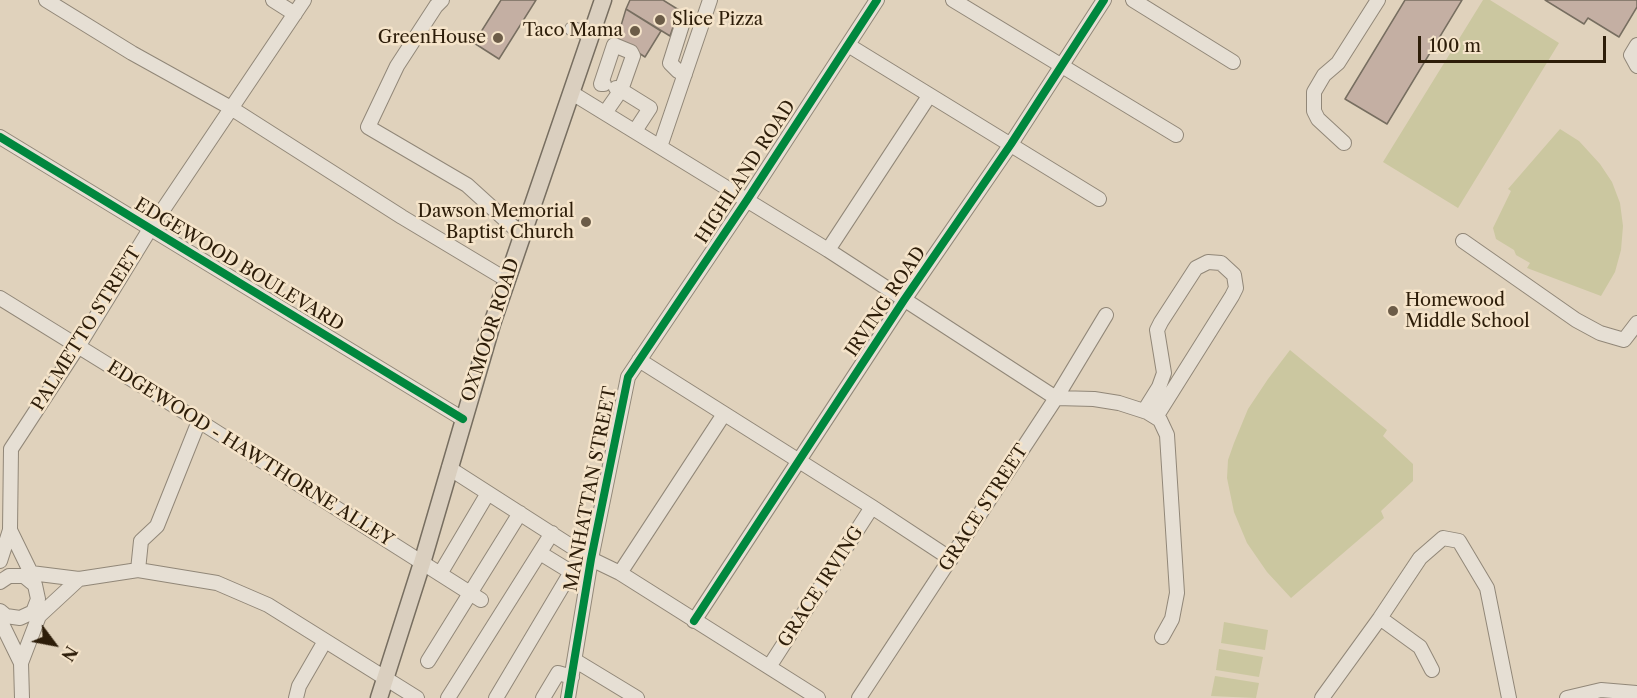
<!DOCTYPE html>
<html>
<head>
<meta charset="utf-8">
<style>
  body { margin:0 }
  #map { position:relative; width:1637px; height:698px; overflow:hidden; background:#e0d2bc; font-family:"Libre Caslon Text",serif }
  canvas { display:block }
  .north { position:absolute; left:24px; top:614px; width:60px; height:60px; -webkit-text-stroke:4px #f5e4ca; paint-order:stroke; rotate:122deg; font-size:16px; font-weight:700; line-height:24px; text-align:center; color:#2d1d09 }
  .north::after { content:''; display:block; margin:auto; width:21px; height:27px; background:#2d1d09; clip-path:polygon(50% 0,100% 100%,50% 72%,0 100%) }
  .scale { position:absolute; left:1418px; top:36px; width:188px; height:27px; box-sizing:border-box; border:3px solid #2d1d09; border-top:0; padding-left:8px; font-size:18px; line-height:21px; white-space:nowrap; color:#2d1d09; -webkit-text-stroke:4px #f5e4ca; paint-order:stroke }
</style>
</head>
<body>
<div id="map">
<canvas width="1637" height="698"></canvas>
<div class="north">N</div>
<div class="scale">100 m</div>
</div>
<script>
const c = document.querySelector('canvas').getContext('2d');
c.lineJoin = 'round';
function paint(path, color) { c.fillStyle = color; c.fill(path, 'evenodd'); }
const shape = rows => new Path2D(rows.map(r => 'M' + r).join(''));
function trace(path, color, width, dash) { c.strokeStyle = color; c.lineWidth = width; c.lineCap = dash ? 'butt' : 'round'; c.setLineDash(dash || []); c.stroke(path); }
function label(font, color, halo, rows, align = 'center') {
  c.font = font + ' "Libre Caslon Text",serif'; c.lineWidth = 5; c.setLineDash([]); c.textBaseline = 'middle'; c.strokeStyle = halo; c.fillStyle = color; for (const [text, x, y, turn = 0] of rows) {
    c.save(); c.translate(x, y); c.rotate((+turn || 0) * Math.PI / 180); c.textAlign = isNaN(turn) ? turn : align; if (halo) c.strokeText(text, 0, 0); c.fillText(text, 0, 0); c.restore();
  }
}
const green = shape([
  [1483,0,1490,0,1559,43,1458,208,1383,162],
  [1560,129,1579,141,1600,164,1612,182,1620,203,1623,226,1621,250,1615,272,1601,296,1527,268,1530,263,1516,255,1514,250,1496,239,1493,228,1511,191,1508,189],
  [1290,350,1387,430,1383,436,1413,464,1413,481,1381,511,1384,518,1291,598,1267,572,1247,543,1234,512,1227,478,1228,460,1234,443,1248,409,1268,379],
  [1224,622,1268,630,1265,650,1221,643],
  [1219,649,1263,657,1259,677,1216,670],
  [1215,676,1259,683,1256,698,1211,696]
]);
const building = shape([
  [501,0,536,0,499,59,474,43,501,0],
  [630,0,663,0,679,10,670,36,626,9,630,0],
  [1405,0,1462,0,1387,124,1345,99,1405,0],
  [1545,0,1637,0,1637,7,1619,37,1588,18,1584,24,1545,0],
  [626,9,661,31,645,57,617,39,626,9]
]);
const minor = shape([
  [46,0,132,53,231,108,402,217,507,280],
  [273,0,295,14],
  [442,0,436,6,397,66,368,127,467,185,522,235],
  [953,0,1176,135],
  [1133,0,1233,62],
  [682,25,670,63,678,71,685,74],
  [572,29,592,34],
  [848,45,1099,199],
  [1637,45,1631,55,1637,66],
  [604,84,601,84,614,45,631,52,633,56,621,90,650,108,635,131],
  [572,93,828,250,1056,398],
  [605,113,621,90,616,88],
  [0,137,463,419],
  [1344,143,1318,119,1314,111,1314,92,1324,75,1338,63,1378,0],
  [660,147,710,0],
  [1463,241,1576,320,1600,333,1624,340,1637,323],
  [828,250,929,96],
  [0,298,199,421,481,600],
  [639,360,872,507,951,559],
  [1056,398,1094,399,1119,403,1147,412,1160,420,1167,435,1177,593,1172,619,1162,637],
  [1144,411,1159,387,1164,373,1157,330,1161,322,1196,268,1208,262,1221,263,1234,275,1236,288,1232,296,1156,417],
  [11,449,79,345,150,229,304,0],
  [449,468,591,559,620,573,818,698],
  [10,530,31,573],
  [0,561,10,530,11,449],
  [138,570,141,541,157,526,199,421],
  [31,573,79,579,138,570,217,583,268,605,417,698],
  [620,573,724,414],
  [440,574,488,493],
  [0,582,9,576,24,576,35,585,38,599,33,612,20,618,6,616,0,611],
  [1380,618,1420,647,1432,670],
  [694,621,904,300,1011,144,1104,0],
  [2,624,21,663],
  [428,661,520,513],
  [576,661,637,698],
  [769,667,872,507],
  [22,698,21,663,39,616,79,579],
  [296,698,299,686,325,641],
  [448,698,552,533],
  [496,698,571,572,540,553],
  [543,698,558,673,572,677],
  [568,698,591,559,628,377,747,200,877,0],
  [859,698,1056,398,1106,315],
  [1322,698,1380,618,1420,558,1443,538,1459,541,1487,588,1509,698],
  [1567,698,1601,690,1637,693]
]);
const major = shape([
  [379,698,422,563,492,324,603,0]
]);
const cycleway = shape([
  [0,137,463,419],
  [694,621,904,300,1011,144,1104,0],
  [568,698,591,559,628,377,747,200,877,0]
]);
const markers = [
  [660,20,6,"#6c5c48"],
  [635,31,6,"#6c5c48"],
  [498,38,6,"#6c5c48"],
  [586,222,6,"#6c5c48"],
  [1393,311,6,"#6c5c48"]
];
const poiNames = [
  ["Slice Pizza",672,20,"left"],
  ["Taco Mama",623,31],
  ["GreenHouse",486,38],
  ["Dawson Memorial",574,212],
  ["Baptist Church",574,233],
  ["Homewood",1405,301,"left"],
  ["Middle School",1405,322,"left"]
];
const streetNames = [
  ["HIGHLAND ROAD",746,172,-57],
  ["EDGEWOOD BOULEVARD",239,265,31],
  ["IRVING ROAD",886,302,-56],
  ["PALMETTO STREET",87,329,-58],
  ["OXMOOR ROAD",491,330,-72],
  ["EDGEWOOD - HAWTHORNE ALLEY",250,454,32],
  ["MANHATTAN STREET",591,489,-79],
  ["GRACE STREET",984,508,-57],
  ["GRACE IRVING",821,587,-57]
];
paint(green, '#cbc7a0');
paint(building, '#c4afa3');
trace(building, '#776e60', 1.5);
trace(minor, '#918778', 16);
trace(major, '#776e60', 19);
trace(minor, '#e6dfd4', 14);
trace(major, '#dacfbf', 16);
trace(cycleway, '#00873e', 8);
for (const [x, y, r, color] of markers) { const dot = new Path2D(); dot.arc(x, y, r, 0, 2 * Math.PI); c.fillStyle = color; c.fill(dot); trace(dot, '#f5e4ca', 2); }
label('18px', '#2d1d09', '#f5e4ca', poiNames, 'right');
label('18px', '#2d1d09', '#f5e4ca', streetNames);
</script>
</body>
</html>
